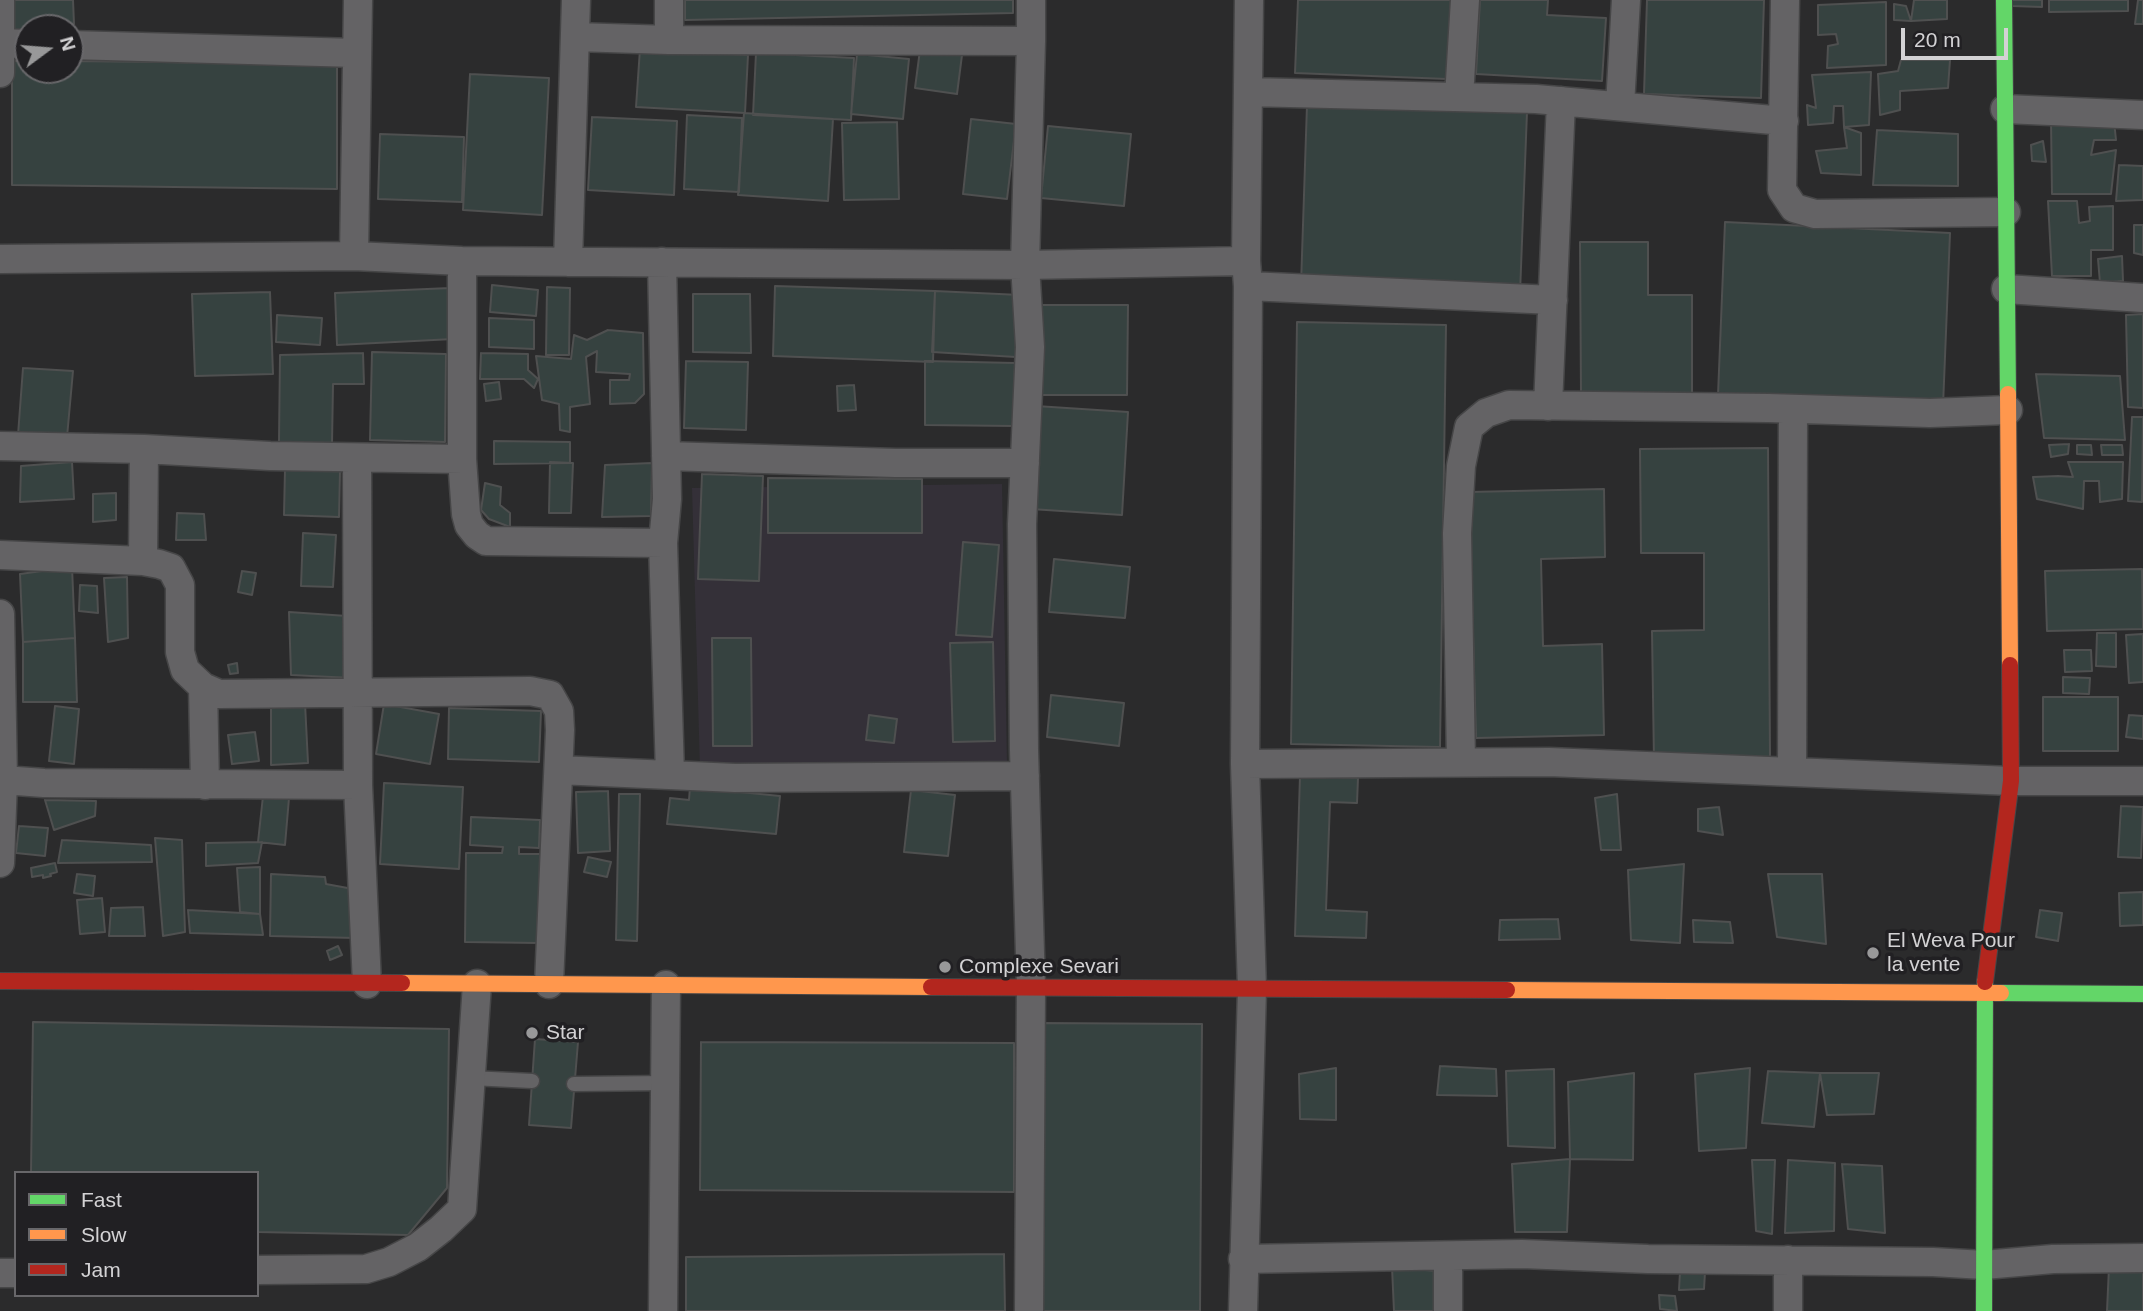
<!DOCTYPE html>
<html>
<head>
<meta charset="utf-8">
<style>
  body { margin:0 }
  #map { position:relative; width:2143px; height:1311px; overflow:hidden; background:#2b2b2c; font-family:Helvetica,sans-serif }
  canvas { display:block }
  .legend { position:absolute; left:14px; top:1171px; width:245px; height:126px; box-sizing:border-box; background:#212023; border:2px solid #68676a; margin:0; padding:9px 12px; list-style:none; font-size:21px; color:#d3d2d4 }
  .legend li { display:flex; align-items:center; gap:14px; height:35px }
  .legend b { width:35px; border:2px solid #68676a }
  .north { position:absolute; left:14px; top:14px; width:70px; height:70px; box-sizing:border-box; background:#212023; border:2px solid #68676a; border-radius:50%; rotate:74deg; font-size:19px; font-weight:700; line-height:28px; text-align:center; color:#d3d2d4 }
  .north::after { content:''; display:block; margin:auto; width:24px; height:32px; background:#989899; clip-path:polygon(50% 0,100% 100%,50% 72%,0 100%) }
  .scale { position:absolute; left:1901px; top:28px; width:107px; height:32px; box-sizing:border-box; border:4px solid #d3d2d4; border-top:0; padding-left:9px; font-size:21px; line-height:24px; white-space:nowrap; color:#d3d2d4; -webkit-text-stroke:5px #212023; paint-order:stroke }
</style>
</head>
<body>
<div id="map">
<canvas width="2143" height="1311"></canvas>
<ul class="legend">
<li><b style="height:9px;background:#63d668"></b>Fast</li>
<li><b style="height:9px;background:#ff974d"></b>Slow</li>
<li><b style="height:9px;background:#b3261e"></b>Jam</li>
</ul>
<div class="north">N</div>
<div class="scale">20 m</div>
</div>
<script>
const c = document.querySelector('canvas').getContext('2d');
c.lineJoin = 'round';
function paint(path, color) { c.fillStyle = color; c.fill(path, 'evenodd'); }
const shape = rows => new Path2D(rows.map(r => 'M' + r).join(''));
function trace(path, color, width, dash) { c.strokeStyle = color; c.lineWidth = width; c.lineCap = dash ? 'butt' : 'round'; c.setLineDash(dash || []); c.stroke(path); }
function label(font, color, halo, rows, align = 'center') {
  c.font = font + ' Helvetica,sans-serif'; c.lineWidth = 7; c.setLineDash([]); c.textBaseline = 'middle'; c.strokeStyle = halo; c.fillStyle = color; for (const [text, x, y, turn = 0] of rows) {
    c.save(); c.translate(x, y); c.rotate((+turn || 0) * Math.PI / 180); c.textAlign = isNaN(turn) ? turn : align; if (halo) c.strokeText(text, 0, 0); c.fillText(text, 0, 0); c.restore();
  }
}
const built = shape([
  [1002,484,1007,765,700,770,692,488]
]);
const building = shape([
  [13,0,73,0,74,24,28,28,28,30,11,32,13,0],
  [685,0,1013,0,1013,13,685,20,685,0],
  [1298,0,1451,0,1447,79,1295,73,1298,0],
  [1480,0,1548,0,1547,15,1606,18,1602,81,1476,74,1480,0],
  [1647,0,1764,0,1761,98,1644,94,1647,0],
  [1914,0,1947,0,1947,19,1911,21,1914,0],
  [2012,0,2042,0,2042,7,2012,6,2012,0],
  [2049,0,2128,0,2128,11,2049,12,2049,0],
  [2138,0,2143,0,2143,24,2135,24,2138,0],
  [1886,2,1886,65,1827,68,1828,46,1838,44,1836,34,1818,35,1818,5,1886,2],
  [1894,4,1906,6,1911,21,1894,20,1894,4],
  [640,49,748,55,745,113,636,107,640,49],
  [920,50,962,55,957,94,915,88,920,50],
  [756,53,854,58,851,120,753,115,756,53],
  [857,54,909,59,903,119,851,114,857,54],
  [1901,60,1950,60,1948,88,1900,91,1900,110,1880,115,1878,74,1898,71,1901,60],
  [12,61,28,61,28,70,70,70,70,61,337,64,337,189,12,185,12,61],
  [1871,72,1869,125,1844,127,1843,106,1834,106,1833,123,1808,125,1807,105,1816,108,1812,75,1871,72],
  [470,74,549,78,542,215,463,210,470,74],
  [1307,105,1527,112,1520,293,1301,285,1307,105],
  [744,113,833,119,828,201,738,195,744,113],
  [687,115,742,118,739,192,684,189,687,115],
  [592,117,677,121,674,195,588,190,592,117],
  [971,119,1016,124,1007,199,963,194,971,119],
  [2051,120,2114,121,2116,140,2094,140,2091,155,2116,150,2111,194,2052,194,2051,120],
  [897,122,899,199,844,200,842,123,897,122],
  [1048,126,1131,134,1124,206,1041,198,1048,126],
  [1844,127,1861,133,1861,175,1821,173,1816,151,1847,148,1844,127],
  [1877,130,1958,134,1958,186,1873,185,1877,130],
  [380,134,464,137,462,202,378,199,380,134],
  [2043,141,2046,162,2032,161,2031,145,2043,141],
  [2119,165,2143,166,2143,200,2116,201,2119,165],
  [2048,201,2077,201,2079,223,2090,221,2089,207,2113,206,2113,250,2091,250,2091,276,2052,276,2048,201],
  [1725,222,1950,233,1943,406,1718,395,1725,222],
  [2134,225,2143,225,2143,255,2134,253,2134,225],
  [1580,242,1648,242,1648,295,1692,295,1692,395,1581,395,1580,242],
  [2122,256,2123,281,2100,283,2098,259,2122,256],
  [492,285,538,290,536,316,490,312,492,285],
  [775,286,935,291,933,362,773,356,775,286],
  [547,287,570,288,569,355,546,355,547,287],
  [450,288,453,339,337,345,335,293,450,288],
  [935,291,1020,295,1016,357,932,352,935,291],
  [270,292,273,374,195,376,192,294,270,292],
  [693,294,750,294,751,353,693,352,693,294],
  [1035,305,1128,305,1127,395,1035,395,1035,305],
  [2143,314,2143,408,2128,407,2126,315,2143,314],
  [277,315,322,318,320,345,276,342,277,315],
  [489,318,534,320,534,349,489,347,489,318],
  [1297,322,1446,325,1440,747,1291,744,1297,322],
  [608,330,643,333,644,394,635,403,610,404,610,380,629,380,630,374,596,372,597,351,586,357,590,404,570,407,570,432,560,430,559,404,542,400,536,356,571,359,574,335,587,340,608,330],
  [372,352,446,354,445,442,370,440,372,352],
  [363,353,364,384,333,384,332,444,279,442,280,355,363,353],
  [481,353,528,354,528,370,538,379,534,388,524,379,480,379,481,353],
  [686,361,748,362,746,430,684,428,686,361],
  [925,361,1015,363,1014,426,925,425,925,361],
  [23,368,73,371,67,437,18,435,23,368],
  [2036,374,2120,376,2125,440,2044,438,2036,374],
  [499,382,501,399,486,401,484,384,499,382],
  [854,385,856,410,838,411,837,386,854,385],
  [1036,406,1128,412,1122,515,1031,509,1036,406],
  [2132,417,2143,417,2142,502,2128,501,2132,417],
  [494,441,570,442,570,463,494,464,494,441],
  [2069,444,2068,454,2051,457,2049,445,2069,444],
  [2077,445,2091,445,2092,455,2077,454,2077,445],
  [2101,445,2122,445,2123,455,2102,455,2101,445],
  [1768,448,1770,760,1654,761,1652,631,1704,630,1704,553,1641,553,1640,449,1768,448],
  [72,462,74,499,20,502,21,466,72,462],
  [550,462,573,463,571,513,549,513,550,462],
  [2068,462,2123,462,2122,499,2100,502,2099,481,2084,481,2083,509,2037,499,2033,477,2058,476,2073,477,2068,462],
  [652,463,651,516,602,517,605,465,652,463],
  [285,469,340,471,339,517,284,515,285,469],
  [702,474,763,476,759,581,698,579,702,474],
  [768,478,922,479,922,533,768,533,768,478],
  [485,483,501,487,500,505,510,513,510,527,489,519,481,510,485,483],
  [1604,489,1605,557,1541,559,1543,646,1602,644,1604,735,1476,738,1469,492,1604,489],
  [116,493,116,520,93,522,93,494,116,493],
  [177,513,204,514,206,540,176,540,177,513],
  [303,533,336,535,333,587,301,586,303,533],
  [963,542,999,545,992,637,956,635,963,542],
  [1054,559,1130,567,1125,618,1049,612,1054,559],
  [72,567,75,638,23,642,20,574,72,567],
  [2142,569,2143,629,2047,631,2045,571,2142,569],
  [242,571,256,573,252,595,238,592,242,571],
  [127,577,128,638,108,642,104,578,127,577],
  [80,585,97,586,98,613,79,611,80,585],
  [289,612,347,616,352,678,291,675,289,612],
  [2097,633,2116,633,2116,667,2096,666,2097,633],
  [2143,634,2143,682,2129,683,2126,635,2143,634],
  [75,638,77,702,23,702,23,642,75,638],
  [712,638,751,638,752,746,713,746,712,638],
  [993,642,995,741,953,742,950,643,993,642],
  [2064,650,2091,650,2092,671,2065,672,2064,650],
  [237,663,238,673,230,674,228,665,237,663],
  [2063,677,2090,678,2089,694,2063,693,2063,677],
  [1051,695,1124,703,1119,746,1047,737,1051,695],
  [2043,697,2118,697,2118,751,2043,751,2043,697],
  [305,703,308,763,271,765,271,705,305,703],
  [384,704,439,714,430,764,376,754,384,704],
  [55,706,79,709,74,764,49,761,55,706],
  [449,708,541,711,539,762,448,759,449,708],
  [869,715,897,719,894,743,866,740,869,715],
  [2129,715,2143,716,2143,739,2126,737,2129,715],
  [255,732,259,761,232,764,228,735,255,732],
  [1300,776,1358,778,1357,803,1330,802,1326,910,1367,912,1366,938,1295,936,1300,776],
  [384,783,463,787,459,869,380,864,384,783],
  [690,787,780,796,776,834,667,824,670,798,689,800,690,787],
  [911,790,955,795,948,856,904,852,911,790],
  [608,791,610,851,578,853,576,792,608,791],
  [619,794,640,794,637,941,616,940,619,794],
  [1617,794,1621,850,1601,850,1595,798,1617,794],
  [263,796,289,798,285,845,258,842,263,796],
  [45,800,96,801,95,816,54,830,45,800],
  [2121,806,2143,807,2141,858,2118,857,2121,806],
  [1719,807,1723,835,1698,831,1698,809,1719,807],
  [471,817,540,820,539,848,519,847,519,854,540,854,539,943,465,942,466,853,502,853,503,847,470,845,471,817],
  [19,826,48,828,45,856,16,853,19,826],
  [155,838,182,840,185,932,163,936,155,838],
  [62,840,151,845,152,862,58,863,62,840],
  [262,842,258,863,206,866,206,843,262,842],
  [588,857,611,862,607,877,584,872,588,857],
  [55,863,57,872,50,874,51,876,43,878,43,875,32,877,31,868,55,863],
  [1684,864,1680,943,1631,940,1628,870,1684,864],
  [260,867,260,914,240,912,237,868,260,867],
  [77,874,95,876,93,896,74,893,77,874],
  [271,874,325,877,326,884,353,889,356,938,270,936,271,874],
  [1768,874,1822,874,1826,944,1777,937,1768,874],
  [2143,892,2143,925,2120,926,2119,893,2143,892],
  [102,898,105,932,80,934,77,900,102,898],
  [143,907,145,936,109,936,111,908,143,907],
  [188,910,260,914,263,935,190,933,188,910],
  [2040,910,2062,913,2058,941,2036,937,2040,910],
  [1558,919,1560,939,1499,940,1500,920,1558,919],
  [1693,920,1730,922,1733,943,1694,942,1693,920],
  [338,946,342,955,330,960,327,951,338,946],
  [33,1022,449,1029,447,1188,408,1235,257,1232,257,1173,31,1173,33,1022],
  [1039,1023,1202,1024,1200,1311,1038,1311,1039,1023],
  [535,1039,578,1042,571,1128,529,1125,535,1039],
  [701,1042,1014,1043,1014,1192,700,1190,701,1042],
  [1440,1066,1496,1069,1497,1096,1437,1095,1440,1066],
  [1336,1068,1336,1120,1300,1119,1299,1074,1336,1068],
  [1750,1068,1746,1148,1699,1151,1695,1074,1750,1068],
  [1554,1069,1555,1148,1508,1146,1506,1071,1554,1069],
  [1768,1071,1820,1073,1814,1127,1762,1123,1768,1071],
  [1634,1073,1633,1160,1570,1159,1568,1082,1634,1073],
  [1820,1073,1879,1073,1874,1114,1827,1115,1820,1073],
  [1570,1159,1567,1232,1515,1232,1512,1164,1570,1159],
  [1752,1160,1775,1160,1772,1234,1756,1231,1752,1160],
  [1788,1160,1835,1163,1834,1231,1785,1233,1788,1160],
  [1842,1164,1882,1166,1885,1233,1848,1229,1842,1164],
  [1004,1254,1005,1311,686,1311,686,1257,1004,1254],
  [1392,1267,1436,1271,1436,1311,1394,1311,1392,1267],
  [2109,1267,2143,1268,2143,1311,2107,1311,2109,1267],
  [1680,1272,1705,1272,1704,1289,1679,1290,1680,1272],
  [1659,1295,1675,1296,1677,1311,1660,1309,1659,1295]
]);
const lane = shape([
  [471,1078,532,1081],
  [574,1084,665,1083]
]);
const street = shape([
  [1785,0,1782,190,1794,208,1815,214,2006,212],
  [576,37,669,40,1031,41],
  [669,40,669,0],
  [0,43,28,44],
  [70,45,356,53],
  [0,73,0,0],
  [1249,92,1536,99,1784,121],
  [1459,97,1465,0],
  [1620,106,1626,0],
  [2005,109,2143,115],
  [354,256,358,0],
  [0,259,354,256,462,261,1025,265,1246,261],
  [462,261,462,459,466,514,469,525,477,535,486,541,663,543,667,499,662,262],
  [568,262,576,0],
  [1248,286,1553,300],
  [2006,289,2143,298],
  [1548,406,1561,101],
  [0,446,144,449,270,456,462,459],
  [666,456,896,463,1025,463],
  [357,458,358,785,367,984],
  [663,543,670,774],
  [0,555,143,561,159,564,171,568,180,585,180,652,185,670,203,687,219,694,530,691,550,695,559,711,560,730,549,984],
  [143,561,144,449],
  [0,614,3,780,0,863],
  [203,687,205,785],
  [1461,762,1457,533,1461,466,1469,427,1486,413,1509,405,1768,408,1930,413,2008,410],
  [1245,764,1549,762,2011,781,2143,781],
  [559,770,735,778,1025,776],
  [1792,772,1793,409],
  [3,780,44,783,358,785],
  [1448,1256,1448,1311],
  [1243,1259,1522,1254,1648,1259,1933,1262,1984,1265,2053,1259,2143,1258],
  [1788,1260,1788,1311],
  [257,1270,366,1269,389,1262,418,1247,441,1229,462,1209,477,984],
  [0,1273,16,1273],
  [663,1311,666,985],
  [1029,1311,1031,987,1024,750,1022,524,1030,347,1025,265,1031,41,1031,0],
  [1243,1311,1252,989,1245,764,1248,286,1246,261,1249,0]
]);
const fast = shape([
  [2004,0,2008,394],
  [2001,993,2143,994],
  [1984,1311,1985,982]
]);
const slow = shape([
  [2008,394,2010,665],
  [402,983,931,987],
  [1507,990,2001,993]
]);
const jam = shape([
  [0,981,402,983],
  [1985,982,2011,781,2010,665],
  [931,987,1507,990]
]);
const markers = [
  [1873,953,7,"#989899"],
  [945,967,7,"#989899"],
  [532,1033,7,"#989899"]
];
const poiNames = [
  ["El Weva Pour",1887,941],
  ["la vente",1887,965],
  ["Complexe Sevari",959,967],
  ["Star",546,1033]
];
paint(built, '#343038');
paint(building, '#364240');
trace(building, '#4f5050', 2);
trace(lane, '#464647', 17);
trace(street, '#464647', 31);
trace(fast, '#464647', 18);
trace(slow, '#464647', 18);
trace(jam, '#464647', 18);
trace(lane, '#646365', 14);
trace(street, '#646365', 28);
trace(fast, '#63d668', 16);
trace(slow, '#ff974d', 16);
trace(jam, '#b3261e', 16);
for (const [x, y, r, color] of markers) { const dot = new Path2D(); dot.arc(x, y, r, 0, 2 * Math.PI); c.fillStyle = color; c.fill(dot); trace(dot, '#212023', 2.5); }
label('21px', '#d3d2d4', '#212023', poiNames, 'left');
</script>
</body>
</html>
